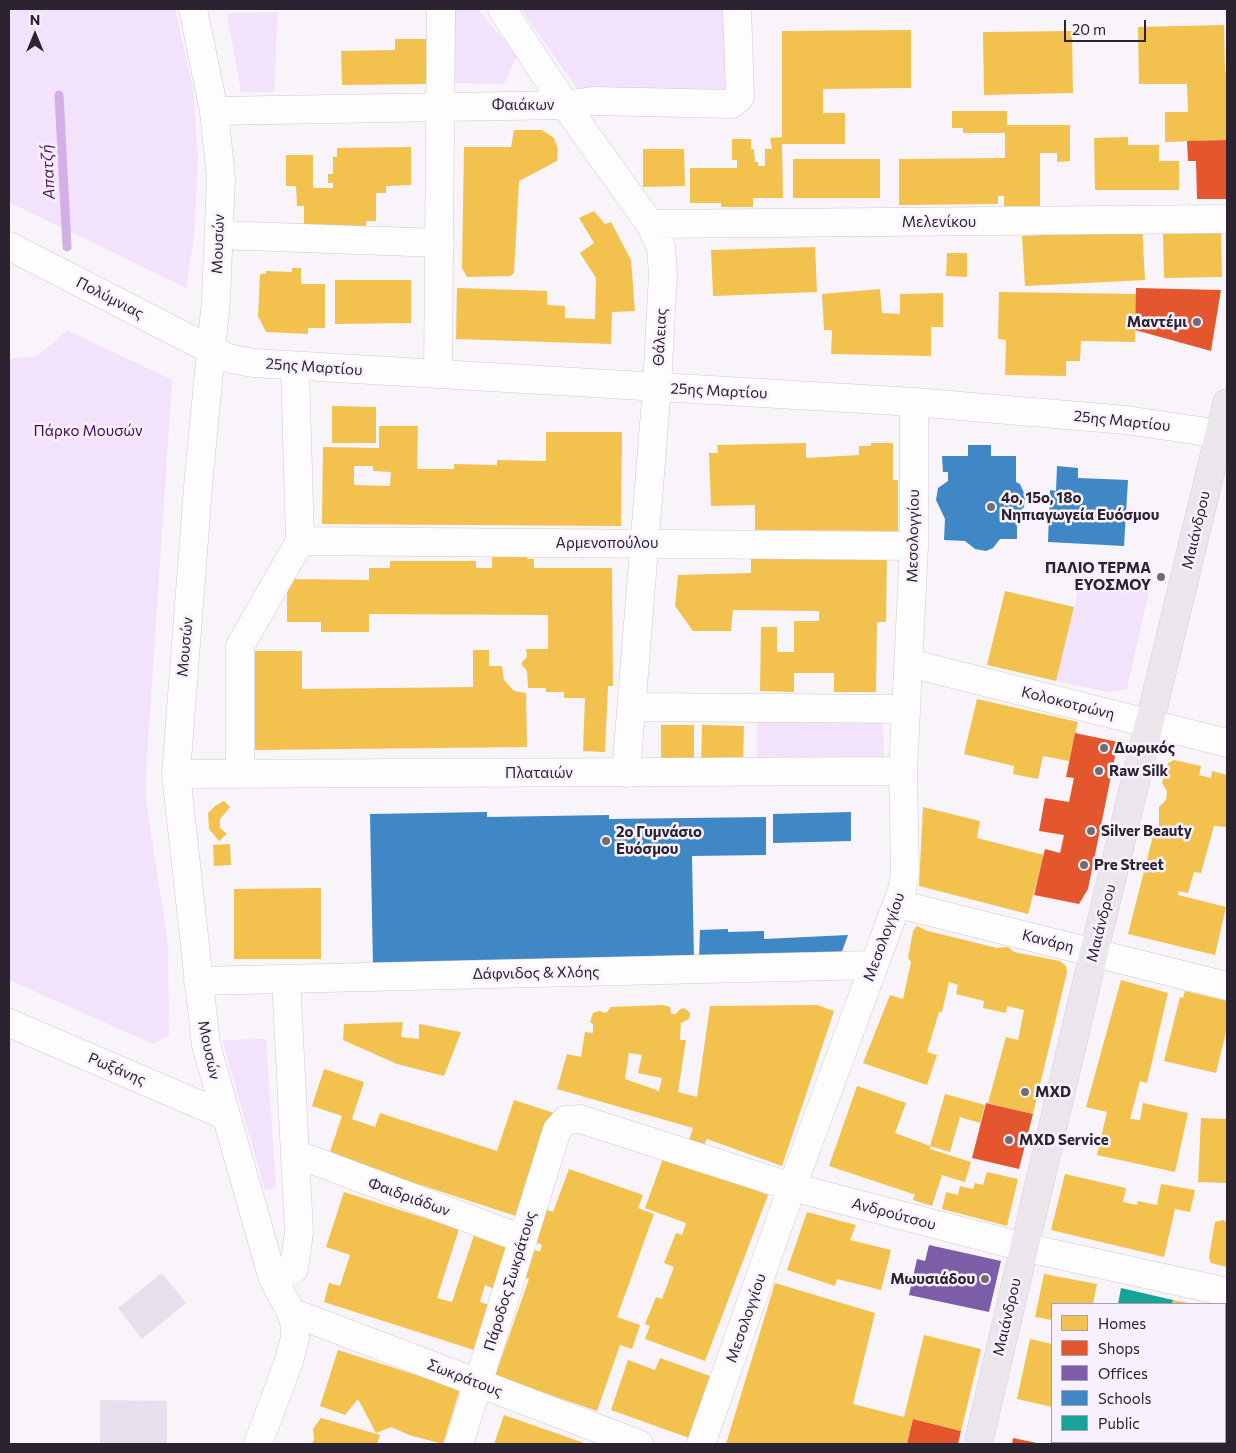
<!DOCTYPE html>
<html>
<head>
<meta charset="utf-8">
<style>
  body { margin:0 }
  #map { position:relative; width:1236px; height:1453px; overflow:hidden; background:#f8f4fa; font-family:Commissioner,sans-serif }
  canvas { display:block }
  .frame { position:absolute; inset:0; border:10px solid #2b232f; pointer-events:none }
  .legend { position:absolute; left:1051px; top:1303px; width:175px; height:140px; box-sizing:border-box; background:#f9f1fd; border:1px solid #a79fab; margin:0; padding:6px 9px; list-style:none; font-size:15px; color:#2b232f }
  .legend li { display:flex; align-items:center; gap:10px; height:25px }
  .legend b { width:25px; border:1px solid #a79fab }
  .north { position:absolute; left:10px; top:10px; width:50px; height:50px; -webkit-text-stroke:4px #f9f1fd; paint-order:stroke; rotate:0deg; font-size:14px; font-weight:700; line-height:20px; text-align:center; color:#2b232f }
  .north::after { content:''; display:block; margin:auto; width:18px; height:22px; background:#2b232f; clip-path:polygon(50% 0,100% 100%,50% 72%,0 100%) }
  .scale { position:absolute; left:1064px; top:20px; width:82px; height:22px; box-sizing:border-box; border:2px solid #2b232f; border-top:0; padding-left:6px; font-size:15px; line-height:18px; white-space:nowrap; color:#2b232f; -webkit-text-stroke:4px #f9f1fd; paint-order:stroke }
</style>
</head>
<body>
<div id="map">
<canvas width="1236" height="1453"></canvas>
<div class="frame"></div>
<ul class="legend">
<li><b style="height:14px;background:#f2c14e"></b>Homes</li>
<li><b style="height:14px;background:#e4572e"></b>Shops</li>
<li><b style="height:14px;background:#7b5ea7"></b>Offices</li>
<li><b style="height:14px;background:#3f88c5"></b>Schools</li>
<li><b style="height:14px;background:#17a398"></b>Public</li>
</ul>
<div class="north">N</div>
<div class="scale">20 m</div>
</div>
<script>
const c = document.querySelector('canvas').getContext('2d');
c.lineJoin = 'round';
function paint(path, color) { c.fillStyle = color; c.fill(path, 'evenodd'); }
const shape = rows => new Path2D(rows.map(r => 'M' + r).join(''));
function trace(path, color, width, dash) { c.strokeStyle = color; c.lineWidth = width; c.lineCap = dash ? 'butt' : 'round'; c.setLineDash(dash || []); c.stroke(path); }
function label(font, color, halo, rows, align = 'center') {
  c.font = font + ' Commissioner,sans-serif'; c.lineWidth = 5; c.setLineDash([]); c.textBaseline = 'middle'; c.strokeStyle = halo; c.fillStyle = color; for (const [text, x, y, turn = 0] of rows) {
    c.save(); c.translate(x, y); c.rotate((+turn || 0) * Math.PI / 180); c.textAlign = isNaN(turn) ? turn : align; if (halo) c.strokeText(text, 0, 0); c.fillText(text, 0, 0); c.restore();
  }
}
const green = shape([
  [9,9,175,9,193,88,198,159,194,236,186,288,9,202],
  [453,9,478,9,517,56,504,84,453,83],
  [521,9,727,9,727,92,578,90],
  [278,12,274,92,241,92,227,13],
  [67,330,172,380,146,773,146,801,168,944,169,1035,153,1044,9,980,9,359,36,356,53,344],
  [1081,578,1149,591,1127,689,1109,692,1056,681],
  [757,720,883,720,884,763,757,764],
  [266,1039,276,1188,265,1190,222,1040]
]);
const homes = shape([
  [1224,25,1225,72,1227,72,1227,140,1165,142,1165,112,1188,112,1187,84,1139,84,1138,27],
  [911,30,911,88,823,89,823,113,845,113,845,144,782,144,783,198,753,198,753,207,721,207,721,203,690,203,690,168,737,168,737,160,732,160,732,139,751,139,751,149,754,149,755,162,758,162,758,166,765,166,765,149,772,149,770,138,782,137,782,31],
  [1072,31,1073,93,984,95,983,32],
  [395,39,426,39,427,84,342,85,341,51,395,50],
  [952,111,1007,111,1007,125,1070,125,1070,161,1057,162,1057,153,1040,153,1040,206,1004,206,1004,196,998,196,998,204,899,205,899,159,1005,158,1005,133,963,133,963,128,952,128],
  [514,130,542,130,554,138,558,149,557,161,519,181,514,273,510,276,467,277,462,268,464,147,511,147],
  [1128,137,1128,145,1159,145,1159,161,1179,161,1179,190,1095,190,1094,138],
  [411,147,411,185,386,186,386,193,376,193,376,221,366,221,366,231,304,231,304,206,297,206,296,186,286,186,286,155,313,155,313,188,333,188,333,183,328,183,328,174,333,174,333,157,337,157,337,148],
  [643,149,684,149,685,186,643,187],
  [793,159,880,159,880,198,793,198],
  [594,211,605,224,611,222,631,260,635,311,612,312,611,344,456,339,457,288,547,291,547,305,565,306,565,318,595,319,596,278,580,253,594,243,579,218],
  [1142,225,1145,280,1025,286,1022,236,1106,232],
  [1221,232,1222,277,1164,278,1163,233],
  [815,247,817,292,713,296,711,250],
  [947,253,967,253,967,277,946,276],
  [292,268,301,268,301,284,325,284,325,328,308,328,308,334,266,332,258,316,260,274,266,274,266,271,292,272],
  [335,280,411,280,411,323,335,324],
  [880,289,882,313,900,314,900,294,943,293,943,327,931,327,931,356,831,354,832,330,824,330,822,294],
  [999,292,1136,294,1135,342,1081,341,1080,361,1066,361,1066,376,1005,375,1006,340,998,339],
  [332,406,376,407,376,443,332,443],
  [379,426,418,426,417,469,454,469,454,464,497,465,497,460,546,461,546,432,622,432,621,526,322,524,323,447,379,448],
  [354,466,373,466,373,471,391,472,390,486,354,485],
  [806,443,806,458,859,455,859,446,871,446,871,443,893,443,893,480,898,480,898,531,755,530,755,505,711,506,709,453,718,453,717,445],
  [751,552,887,554,886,622,877,622,876,692,834,692,834,673,794,673,794,692,760,691,761,627,777,627,777,652,794,652,794,621,819,621,819,611,733,610,731,631,693,631,675,606,678,575,751,573],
  [492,554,527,554,527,559,534,559,534,568,612,568,613,686,608,686,605,752,583,751,585,698,564,698,564,692,546,692,546,688,528,688,527,671,522,665,522,662,527,657,526,649,548,649,548,615,369,614,369,632,321,632,321,622,287,622,287,579,369,580,369,568,390,568,390,561,476,561,476,568,492,568],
  [1005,591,1074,607,1056,681,987,665],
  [473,650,489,650,489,666,502,666,504,680,514,691,526,693,527,747,255,750,255,651,302,651,302,689,473,687],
  [977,699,1078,722,1069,761,1043,756,1038,779,1013,774,1014,766,964,754],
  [661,725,694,725,694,759,661,759],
  [702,725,744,726,743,766,701,765],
  [1174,760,1201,766,1199,775,1211,778,1212,771,1227,775,1227,827,1214,826,1201,873,1194,872,1188,893,1179,891,1178,895,1226,907,1215,955,1128,934,1153,836,1159,831,1159,807,1166,800,1167,791,1162,783,1168,763],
  [224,801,230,807,220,819,220,828,227,834,219,841,209,829,208,813,215,806],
  [923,807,980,821,977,838,1044,855,1028,914,919,886],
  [230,844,231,865,214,866,213,845],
  [321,888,321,959,234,959,234,889],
  [917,926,928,931,997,948,1008,947,1014,952,1060,961,1066,966,1067,972,1033,1114,988,1103,1006,1037,1018,1040,1024,1010,1007,1006,1006,1013,983,1008,984,1001,956,994,958,985,949,982,942,1012,939,1012,927,1052,937,1055,927,1085,863,1063,890,995,903,999,911,962,908,958,913,931],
  [1121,980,1168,993,1147,1083,1140,1081,1130,1119,1140,1120,1143,1103,1188,1113,1175,1172,1097,1155,1107,1112,1086,1107],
  [1185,991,1227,1001,1227,1028,1216,1073,1164,1061,1180,997,1183,998],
  [663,1005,670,1007,671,1014,676,1014,680,1009,684,1008,690,1013,689,1019,681,1023,680,1040,686,1040,678,1092,697,1097,710,1006,817,1005,834,1011,782,1166,707,1139,704,1145,689,1141,693,1128,557,1089,567,1054,581,1057,585,1032,593,1033,593,1024,590,1022,593,1013,599,1011,606,1013,611,1007],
  [629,1053,642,1055,638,1073,662,1078,659,1091,625,1079],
  [403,1022,401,1037,419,1039,419,1024,461,1032,444,1076,397,1064,343,1040,344,1024],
  [324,1069,364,1082,352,1119,375,1127,380,1113,497,1151,514,1100,560,1115,525,1219,329,1155,342,1116,312,1106],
  [857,1086,906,1103,895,1133,930,1146,930,1149,971,1162,965,1182,942,1175,932,1206,913,1200,915,1193,913,1194,829,1166],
  [945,1094,985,1105,980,1123,960,1117,950,1152,930,1146],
  [1201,1118,1227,1119,1226,1183,1198,1182],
  [664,1156,768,1195,705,1361,645,1339,650,1326,645,1324,656,1297,662,1299,674,1267,664,1263,676,1233,682,1235,686,1223,645,1208],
  [569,1169,643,1195,638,1208,654,1214,617,1317,640,1325,632,1349,620,1345,597,1411,495,1376,529,1279,520,1276,530,1248,540,1252,542,1245,534,1241,545,1209,553,1212],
  [987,1172,1018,1179,1007,1226,942,1209,946,1192,958,1195,960,1186,973,1189,975,1183,983,1185],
  [1065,1174,1126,1188,1123,1202,1137,1205,1138,1201,1157,1205,1161,1184,1195,1190,1190,1212,1175,1209,1164,1257,1051,1230],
  [344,1192,459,1229,437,1298,452,1302,474,1235,511,1247,497,1290,485,1285,480,1302,492,1306,477,1351,324,1302,329,1283,340,1286,350,1255,326,1247],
  [807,1212,856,1225,850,1240,891,1250,881,1290,837,1279,835,1286,787,1270],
  [1223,1220,1227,1222,1227,1267,1211,1263,1209,1257,1215,1222],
  [1044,1274,1097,1284,1093,1304,1052,1304,1052,1320,1035,1317],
  [775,1283,875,1313,853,1404,904,1417,924,1335,981,1349,961,1431,913,1419,907,1444,726,1444],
  [1173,1300,1189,1303,1189,1304,1172,1304],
  [1225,1311,1227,1312,1227,1350,1225,1349],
  [1030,1339,1052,1344,1052,1407,1017,1399],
  [338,1350,460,1389,443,1444,409,1435,391,1427,376,1433,358,1399,345,1415,320,1406],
  [660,1358,713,1377,692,1439,611,1410,628,1360,655,1370],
  [1227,1403,1227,1444,1217,1444,1218,1442,1225,1442,1225,1409],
  [504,1415,587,1444,494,1444],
  [321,1418,380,1435,377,1444,312,1444,314,1439,313,1429],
  [1099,1442,1147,1442,1147,1444,1098,1444]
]);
const shops = shape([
  [1227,140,1227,199,1197,199,1196,161,1188,161,1187,141],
  [1136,288,1221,290,1211,351,1135,330],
  [1075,733,1118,742,1088,889,1079,904,1034,895,1045,849,1060,853,1064,835,1039,831,1045,798,1069,802,1074,778,1066,777],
  [986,1103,1033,1114,1019,1169,972,1158],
  [913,1419,961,1431,958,1444,907,1444],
  [1013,1438,1037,1443,1037,1444,1012,1444]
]);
const offices = shape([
  [929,1245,1001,1261,989,1312,909,1295,917,1259,925,1261]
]);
const schools = shape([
  [968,445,991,445,991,456,1016,456,1016,482,1020,484,1025,495,1024,507,1017,515,1017,539,1000,539,993,548,986,551,975,549,965,541,944,540,945,519,936,500,938,488,948,481,948,472,943,472,942,456,968,456],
  [1057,466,1078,468,1078,478,1128,480,1124,546,1048,542,1050,490,1056,491],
  [487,812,487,817,609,815,609,819,766,817,766,855,692,856,694,960,373,966,370,814],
  [851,812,851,841,773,843,773,814],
  [728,929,728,932,764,931,764,939,848,935,840,957,699,960,700,930]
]);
const public = shape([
  [1121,1288,1173,1300,1172,1304,1118,1304]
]);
const stream = shape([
  [59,95,67,247]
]);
const building = shape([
  [162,1273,186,1303,142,1339,118,1308],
  [100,1400,167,1401,167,1444,100,1444]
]);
const minor = shape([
  [193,9,214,111,221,178,216,300,199,475,176,774,206,1045,273,1279,291,1312,295,1326,295,1338,289,1361,258,1444],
  [502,9,565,105,650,224,661,247,663,274,657,387,626,773],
  [214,111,565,105,593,101,732,104,740,97,737,9],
  [650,224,1227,219],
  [219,235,440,243],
  [9,246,211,350,228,358,253,363,914,402,1126,420,1227,435],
  [438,374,441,9],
  [300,541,914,546],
  [909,663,1227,743],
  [632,707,906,709],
  [176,774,903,771],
  [240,774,240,646,300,541,295,367],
  [898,904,1227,986],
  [198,981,874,965],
  [9,1023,226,1116],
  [296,1154,523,1239],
  [273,1279,294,1269,299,1232,286,979],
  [291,1312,639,1444],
  [459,1444,557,1130,566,1120,580,1119,792,1187,1023,1247,1227,1292],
  [701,1444,792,1187,902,890,905,873,903,771,914,546,914,402]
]);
const major = shape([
  [978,1444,1094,952,1227,403]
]);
const markers = [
  [1197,322,5,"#736c76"],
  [991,507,5,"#736c76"],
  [1161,577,5,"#736c76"],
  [1104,748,5,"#736c76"],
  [1099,771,5,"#736c76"],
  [1091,831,5,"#736c76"],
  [606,841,5,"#736c76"],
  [1084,865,5,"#736c76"],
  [1025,1092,5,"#736c76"],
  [1009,1140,5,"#736c76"],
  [985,1279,5,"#736c76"]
];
const streetNames = [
  ["Φαιάκων",523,105],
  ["Μελενίκου",939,222],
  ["Μουσών",218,244,-88],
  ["Πολύμνιας",110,298,27],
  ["Θάλειας",660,337,-87],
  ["25ης Μαρτίου",314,367,4],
  ["25ης Μαρτίου",719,391,3],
  ["25ης Μαρτίου",1122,421,6],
  ["Μαιάνδρου",1196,530,-77],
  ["Μεσολογγίου",913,536,-89],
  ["Αρμενοπούλου",607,543],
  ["Μουσών",185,647,-85],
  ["Κολοκοτρώνη",1068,703,14],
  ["Πλαταιών",539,773],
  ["Μαιάνδρου",1101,923,-76],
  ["Μεσολογγίου",884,937,-70],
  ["Κανάρη",1048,941,14],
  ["Δάφνιδος & Χλόης",536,973,-1],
  ["Μουσών",209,1050,78],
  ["Ρωξάνης",117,1069,23],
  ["Φαιδριάδων",409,1197,20],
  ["Ανδρούτσου",894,1214,15],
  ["Πάροδος Σωκράτους",510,1281,-73],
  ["Μαιάνδρου",1007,1317,-77],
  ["Μεσολογγίου",746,1318,-71],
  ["Σωκράτους",465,1378,21]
];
const poiNames = [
  ["Μαντέμι",1187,322,"right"],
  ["4ο, 15ο, 18ο",1001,498],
  ["Νηπιαγωγεία Ευόσμου",1001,515],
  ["ΠΑΛΙΟ ΤΕΡΜΑ",1151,568,"right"],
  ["ΕΥΟΣΜΟΥ",1151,585,"right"],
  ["Δωρικός",1114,748],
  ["Raw Silk",1109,771],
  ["Silver Beauty",1101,831],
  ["2ο Γυμνάσιο",616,832],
  ["Ευόσμου",616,849],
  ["Pre Street",1094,865],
  ["MXD",1035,1092],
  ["MXD Service",1019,1140],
  ["Μωυσιάδου",975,1279,"right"]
];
const parkNames = [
  ["Πάρκο Μουσών",88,431]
];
const waterNames = [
  ["Απατζή",48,172,-93]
];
paint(green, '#f2e2fc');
paint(homes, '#f2c14e');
paint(shops, '#e4572e');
paint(offices, '#7b5ea7');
paint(schools, '#3f88c5');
paint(public, '#17a398');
trace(stream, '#d2afe5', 9);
paint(building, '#e8dfee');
trace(minor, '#cec8d1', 29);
trace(major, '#d2cfd4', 29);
trace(minor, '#fefdfe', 28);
trace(major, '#eae6ec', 28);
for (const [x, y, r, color] of markers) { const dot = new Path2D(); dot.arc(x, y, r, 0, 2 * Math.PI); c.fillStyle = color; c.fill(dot); trace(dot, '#f9f1fd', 2); }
label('15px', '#2b232f', '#f9f1fd', streetNames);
label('bold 15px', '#2b232f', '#f9f1fd', poiNames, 'left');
label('15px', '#460260', '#f9f1fd', parkNames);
label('italic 16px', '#52146d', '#f9f1fd', waterNames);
</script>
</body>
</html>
